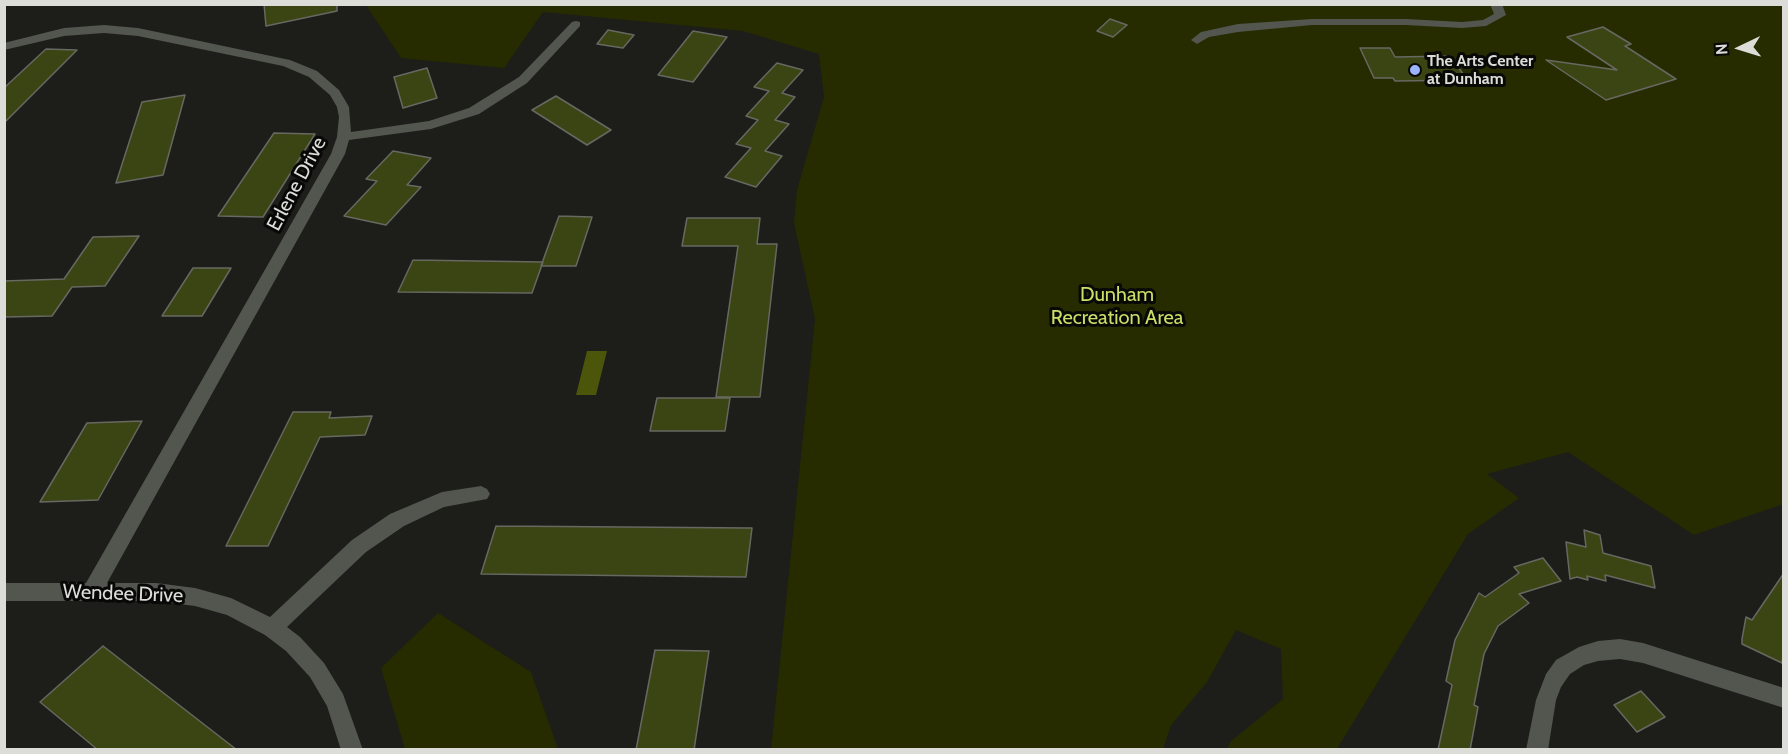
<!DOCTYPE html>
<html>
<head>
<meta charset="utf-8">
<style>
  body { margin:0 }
  #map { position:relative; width:1788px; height:754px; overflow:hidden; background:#1d1e19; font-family:Cabin,sans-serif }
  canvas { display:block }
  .frame { position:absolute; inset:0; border:6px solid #dcddd9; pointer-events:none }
  .north { position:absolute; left:1710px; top:18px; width:60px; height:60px; -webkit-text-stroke:4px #080806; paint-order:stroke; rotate:266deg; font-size:16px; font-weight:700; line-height:24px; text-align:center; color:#dcddd9 }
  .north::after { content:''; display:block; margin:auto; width:21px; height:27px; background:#dcddd9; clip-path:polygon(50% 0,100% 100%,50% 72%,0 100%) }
</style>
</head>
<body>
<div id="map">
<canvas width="1788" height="754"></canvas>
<div class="frame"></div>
<div class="north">N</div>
</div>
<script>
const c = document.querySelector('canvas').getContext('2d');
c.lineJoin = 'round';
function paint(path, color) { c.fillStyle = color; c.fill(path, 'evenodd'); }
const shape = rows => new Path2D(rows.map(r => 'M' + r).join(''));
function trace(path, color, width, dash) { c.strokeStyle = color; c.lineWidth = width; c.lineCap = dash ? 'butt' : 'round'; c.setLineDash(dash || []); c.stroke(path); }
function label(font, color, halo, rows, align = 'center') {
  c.font = font + ' Cabin,sans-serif'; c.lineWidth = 6; c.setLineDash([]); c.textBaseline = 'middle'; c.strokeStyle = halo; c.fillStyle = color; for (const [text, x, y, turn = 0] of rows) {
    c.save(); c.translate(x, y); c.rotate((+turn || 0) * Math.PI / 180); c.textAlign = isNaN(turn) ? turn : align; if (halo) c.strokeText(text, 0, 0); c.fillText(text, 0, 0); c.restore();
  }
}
const green = shape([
  [366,5,1783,5,1783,504,1694,535,1568,452,1487,474,1519,498,1468,534,1337,749,1227,749,1231,741,1283,699,1281,649,1236,630,1207,682,1171,725,1163,749,771,749,815,319,794,223,797,190,824,97,819,54,743,31,543,12,504,68,401,58],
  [438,613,531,672,558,749,405,749,381,668]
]);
const water = shape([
  [587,351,607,351,596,395,576,395]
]);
const building = shape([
  [264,4,337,4,337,11,266,26,264,4],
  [1110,19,1127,25,1113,37,1097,31,1110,19],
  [1603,27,1631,44,1625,46,1676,79,1606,100,1546,60,1617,70,1567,37,1603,27],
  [608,30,634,35,623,48,597,44,608,30],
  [693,31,727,37,693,82,658,75,693,31],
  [1360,48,1390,48,1395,57,1451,56,1467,80,1395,81,1393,78,1374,78,1360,48],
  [46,49,77,50,4,123,4,88,46,49],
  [777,63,803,70,782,93,795,97,775,120,789,124,765,151,782,156,756,187,725,177,751,148,736,144,758,120,746,116,769,91,754,87,777,63],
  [427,68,437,98,403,108,394,77,427,68],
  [185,95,163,175,116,183,142,102,185,95],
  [556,96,611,130,587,145,532,110,556,96],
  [274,133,315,134,263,217,218,216,274,133],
  [393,151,431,158,407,185,421,187,386,225,344,216,377,181,366,179,393,151],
  [559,216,592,217,576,266,541,266,559,216],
  [687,218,760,218,757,244,777,244,760,397,716,397,738,246,682,246,687,218],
  [139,236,105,286,72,287,52,316,4,317,4,281,64,279,93,237,139,236],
  [413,260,543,262,532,293,398,292,413,260],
  [193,268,231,268,202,316,162,316,193,268],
  [657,398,730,398,725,431,650,431,657,398],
  [293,412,331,412,329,418,372,416,365,435,320,437,268,546,226,546,293,412],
  [142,421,98,500,40,502,87,423,142,421],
  [496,526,752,528,746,577,481,574,496,526],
  [1584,530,1600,535,1603,553,1651,566,1655,588,1605,575,1606,581,1587,576,1588,580,1577,577,1570,579,1566,542,1586,547,1584,530],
  [1543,558,1561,581,1519,594,1529,603,1498,626,1484,654,1474,705,1478,707,1470,750,1438,750,1452,685,1446,681,1455,640,1479,593,1485,597,1519,573,1514,567,1543,558],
  [1784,573,1784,651,1782,663,1742,644,1742,639,1746,617,1752,620,1784,573],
  [103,646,237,750,98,750,40,702,103,646],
  [655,650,709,651,694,750,636,750,655,650],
  [1641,691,1665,717,1637,732,1614,705,1641,691]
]);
const minor = shape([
  [1490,4,1502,4,1506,15,1486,26,1462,28,1406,25,1312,25,1238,32,1209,37,1197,44,1191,40,1201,32,1238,24,1312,19,1406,19,1462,22,1483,20,1494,14,1490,4],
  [576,21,580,22,580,26,527,83,479,114,431,129,349,140,345,154,107,583,156,583,195,588,231,598,270,617,352,540,390,514,442,492,481,486,487,489,490,494,487,499,444,507,404,526,366,552,287,627,300,637,324,663,343,694,363,750,341,750,327,706,310,677,286,651,265,635,227,615,195,606,156,601,4,601,4,583,86,583,331,154,337,137,339,117,337,107,330,95,309,77,283,66,138,36,104,33,64,36,4,50,4,43,64,28,104,25,138,28,290,60,317,71,339,90,349,107,351,132,429,121,469,108,519,77,572,22,576,21],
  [1620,639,1643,643,1784,688,1784,708,1643,663,1620,659,1598,661,1584,665,1570,674,1561,687,1556,700,1548,750,1526,750,1536,700,1546,674,1556,660,1579,647,1598,641,1620,639]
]);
const markers = [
  [1415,70,6,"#9ab5fd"]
];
const farPoinames = [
  ["The Arts Center",1427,61],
  ["at Dunham",1427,79]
];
const streetNames = [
  ["Erlene Drive",297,184,-62],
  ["Wendee Drive",123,594,2]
];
const parkNames = [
  ["Dunham",1117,295],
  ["Recreation Area",1117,318]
];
paint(green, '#262c00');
paint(water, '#4b560a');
paint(building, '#3b4413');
trace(building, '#676862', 1.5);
paint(minor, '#53554f');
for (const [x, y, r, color] of markers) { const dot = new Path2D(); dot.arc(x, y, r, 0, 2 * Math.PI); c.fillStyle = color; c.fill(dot); trace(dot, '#080806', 2); }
label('bold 16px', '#dcddd9', '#080806', farPoinames, 'left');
label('20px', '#dcddd9', '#080806', streetNames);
label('20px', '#cadf67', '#080806', parkNames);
</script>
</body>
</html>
